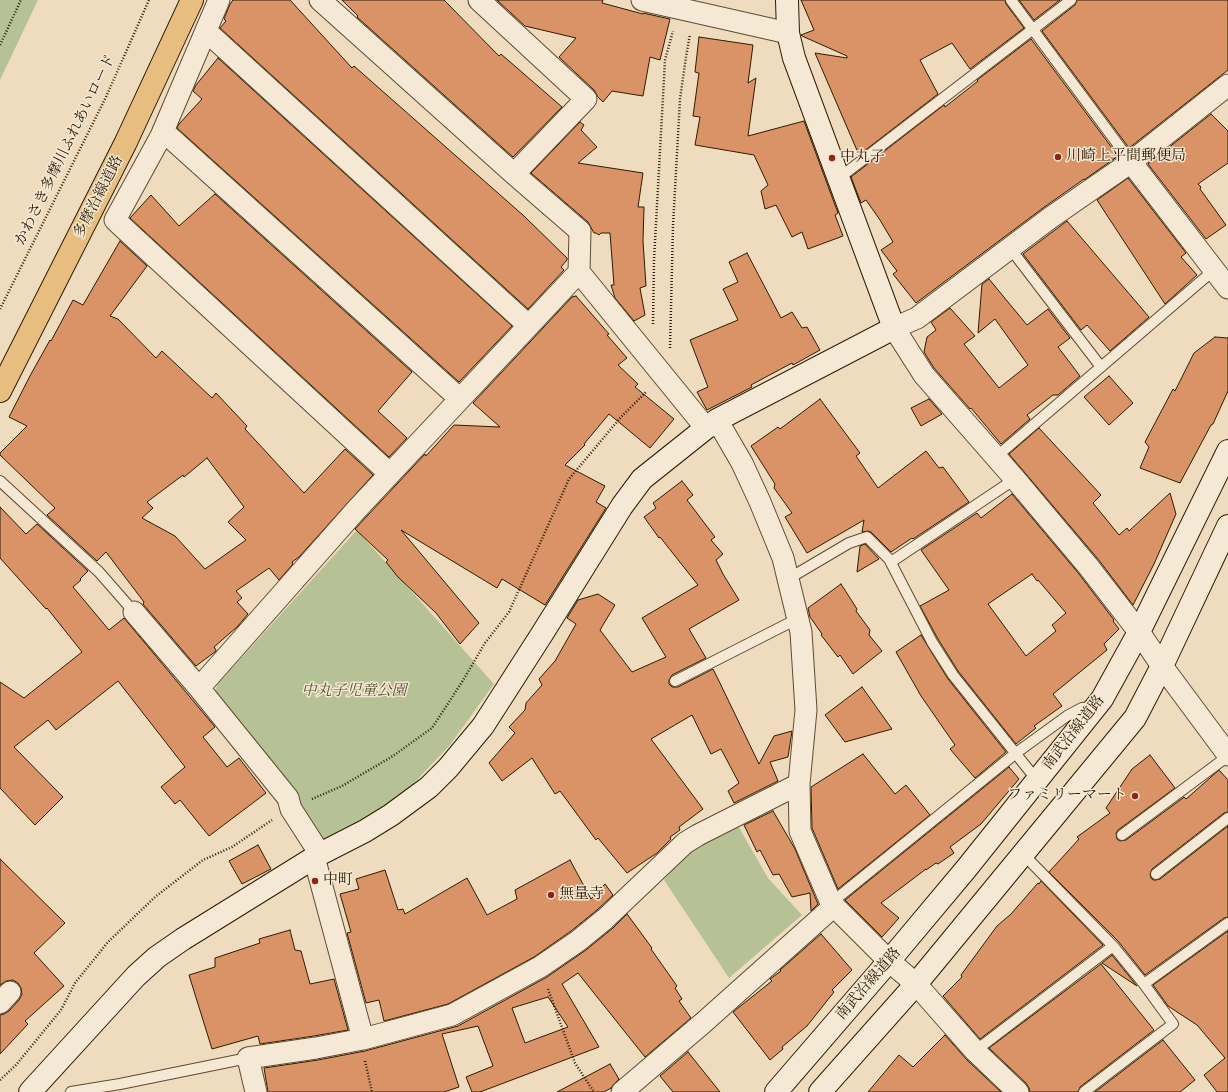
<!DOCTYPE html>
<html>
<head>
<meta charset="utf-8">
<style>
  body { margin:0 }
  canvas { display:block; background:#efdcbf }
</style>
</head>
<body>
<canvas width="1228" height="1092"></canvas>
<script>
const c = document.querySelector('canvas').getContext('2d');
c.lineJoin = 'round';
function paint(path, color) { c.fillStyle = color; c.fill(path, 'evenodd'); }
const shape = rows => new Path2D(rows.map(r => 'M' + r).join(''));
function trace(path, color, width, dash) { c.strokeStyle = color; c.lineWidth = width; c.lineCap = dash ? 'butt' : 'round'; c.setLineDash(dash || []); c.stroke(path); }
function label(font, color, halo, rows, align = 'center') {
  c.font = font + ' Cardo,"Noto Serif JP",serif'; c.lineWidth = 3; c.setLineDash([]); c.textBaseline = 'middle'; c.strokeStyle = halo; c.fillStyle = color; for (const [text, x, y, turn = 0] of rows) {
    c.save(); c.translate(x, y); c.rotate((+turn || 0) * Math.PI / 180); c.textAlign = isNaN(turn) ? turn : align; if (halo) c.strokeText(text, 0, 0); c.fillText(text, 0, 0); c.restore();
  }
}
const green = shape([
  [0,0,38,0,0,80],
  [357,530,494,684,450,745,412,785,367,819,322,840,215,694,217,685],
  [737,824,768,878,802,915,729,978,664,880,691,848]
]);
const building = shape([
  [233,0,290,0,352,68,354,66,524,216,567,258,567,260,561,267,564,270,528,309,220,28,226,21,224,19,230,4,233,0],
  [342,0,444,0,499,56,501,54,562,107,513,157,357,17,358,16,342,0],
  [497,0,603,0,602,3,643,14,643,13,670,19,660,60,650,57,643,96,612,91,603,102,598,97,594,90,559,57,576,38,525,26,497,0],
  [801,0,1005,0,1006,4,1024,28,970,69,952,43,920,60,938,94,859,155,815,53,847,58,847,56,802,36,801,35,814,30,801,0],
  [1019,0,1060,0,1034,20,1019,0],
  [1077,0,1228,0,1228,70,1129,148,1042,31,1075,5,1077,0],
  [699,37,753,45,748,83,756,78,748,136,804,121,838,213,835,215,843,236,808,249,802,232,792,237,776,205,765,209,761,191,768,185,754,155,695,145,700,117,693,116,699,73,695,72,699,37],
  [1031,39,1118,156,1084,180,1084,179,1043,208,916,303,893,274,897,271,881,250,893,242,880,220,866,200,861,203,851,177,944,105,945,107,978,81,977,80,1031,39],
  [218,58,512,326,459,382,177,128,179,124,202,99,193,91,196,85,218,58],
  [1211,114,1228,131,1228,163,1198,184,1201,187,1200,189,1226,225,1206,239,1148,164,1211,114],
  [580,122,584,125,581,130,597,147,578,163,643,173,638,207,644,207,643,241,646,286,640,288,645,315,634,321,615,298,611,285,614,285,610,233,601,233,599,235,596,233,594,233,588,222,531,173,580,122],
  [1128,178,1186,253,1181,257,1197,275,1165,304,1097,200,1128,178],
  [215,194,412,372,378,411,407,438,389,457,130,218,151,195,179,226,215,194],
  [1067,221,1149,317,1110,351,1087,325,1081,330,1023,254,1067,221],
  [120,241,147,266,110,316,118,319,156,358,162,351,212,398,216,393,247,426,245,429,304,493,345,449,373,475,299,557,292,562,293,564,279,580,269,568,236,591,242,598,237,602,248,614,238,626,214,647,216,650,216,651,196,666,143,604,144,602,106,552,97,561,47,515,55,508,0,455,0,453,27,426,9,417,31,374,50,340,51,341,73,300,83,305,120,241],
  [207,458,244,507,228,522,246,540,205,569,175,536,142,518,153,508,147,502,183,475,184,477,207,458],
  [747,253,781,318,792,312,802,328,807,327,820,350,793,365,792,363,751,385,752,387,707,410,697,392,708,387,690,340,738,320,723,289,738,282,729,262,747,253],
  [989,279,1027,325,1048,309,1070,338,1058,347,1080,376,1058,395,1053,395,1027,415,1030,419,1001,444,971,408,970,409,934,368,924,352,927,337,936,330,931,322,950,308,975,336,964,344,999,388,1028,365,995,319,978,333,982,284,989,279],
  [576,296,609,334,607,335,627,358,618,365,638,384,635,387,674,419,650,448,609,414,584,444,585,445,565,465,605,486,596,502,606,508,545,605,502,579,497,588,401,530,479,623,460,644,436,613,398,577,386,562,388,560,355,529,425,454,426,456,454,425,500,427,473,403,572,297,576,296],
  [1215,337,1228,338,1228,391,1213,424,1211,425,1180,483,1140,468,1149,447,1145,442,1173,389,1175,391,1194,353,1215,337],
  [1109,376,1133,403,1109,425,1084,397,1109,376],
  [820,399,860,453,856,456,878,488,926,451,939,468,943,467,969,502,913,539,912,538,891,552,871,532,868,531,862,532,864,520,807,553,785,517,792,513,774,488,775,484,751,446,778,427,780,429,820,399],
  [929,399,942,414,921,426,911,408,929,399],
  [1039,428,1101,495,1093,503,1119,535,1127,528,1129,531,1170,493,1176,514,1154,564,1133,605,1098,559,1009,454,1039,428],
  [682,481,693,495,687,500,715,537,711,540,723,554,716,560,723,574,739,600,689,629,706,658,672,675,669,680,669,684,672,687,678,687,713,669,718,679,759,764,774,736,792,731,788,757,770,762,778,781,734,803,728,791,739,783,721,749,711,754,692,715,651,739,703,809,679,827,680,830,670,837,671,839,657,853,627,873,598,838,596,840,560,791,555,794,532,758,502,781,489,763,515,733,509,727,525,710,526,703,542,685,539,679,555,661,576,624,567,618,578,600,598,594,615,605,600,630,632,672,666,657,642,618,698,585,660,537,659,538,644,517,656,508,653,503,682,481],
  [1012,494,1079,574,1114,620,1113,621,1119,629,1104,644,1107,650,1053,694,1062,706,1034,726,1036,728,1016,744,958,671,938,639,920,606,949,590,921,550,977,513,981,518,1012,494],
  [1032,574,1037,581,1038,580,1066,613,1052,625,1056,631,1026,656,988,604,1032,574],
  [0,507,26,534,37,524,88,571,80,579,81,580,73,587,109,630,124,618,215,727,203,737,227,767,239,758,266,793,209,836,180,800,175,804,161,787,185,767,118,681,56,730,48,720,14,747,63,797,35,825,0,788,0,682,24,698,82,652,47,608,46,609,0,558,0,507],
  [865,544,879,559,857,572,860,546,865,544],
  [841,584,857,609,856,611,870,630,869,635,882,651,853,674,840,655,838,657,821,635,822,634,810,617,808,608,841,584],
  [921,635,948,679,1006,752,975,778,950,749,955,745,921,696,896,652,921,635],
  [862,687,892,729,845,742,825,715,862,687],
  [863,754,895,794,906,785,930,815,838,889,812,828,811,787,863,754],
  [1150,755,1175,788,1118,830,1116,833,1117,839,1120,841,1126,840,1183,798,1184,797,1186,799,1219,770,1228,780,1228,812,1224,813,1152,869,1150,874,1151,878,1153,880,1156,880,1160,879,1228,826,1228,917,1224,918,1145,975,1118,941,1049,872,1079,839,1077,837,1110,813,1106,808,1132,769,1150,755],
  [1009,767,1019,779,981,824,950,847,954,853,938,864,936,863,926,870,926,869,881,903,899,918,882,937,845,900,1009,767],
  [773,811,795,849,818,904,811,911,810,893,792,897,779,874,773,875,760,850,757,852,744,825,773,811],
  [258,845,271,869,242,884,229,861,258,845],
  [0,859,65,923,34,953,64,986,25,1021,28,1024,0,1054,0,1015,4,1014,9,1011,19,1000,22,994,21,988,18,983,13,980,6,981,0,985,0,859],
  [570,860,591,899,605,884,613,895,597,910,571,931,534,957,448,1004,384,1021,379,1000,366,1003,347,933,351,932,340,894,359,889,356,879,385,870,398,910,403,909,405,914,467,878,487,915,517,899,515,890,570,860],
  [1041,881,1103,945,980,1039,943,996,962,977,961,975,997,926,1011,914,1038,883,1039,884,1041,881],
  [627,914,652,948,651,949,677,986,675,988,682,999,679,1001,691,1018,645,1057,578,973,562,984,599,1047,480,1092,472,1092,466,1077,493,1066,478,1026,442,1034,459,1087,444,1092,268,1092,264,1068,318,1060,365,1051,458,1026,547,977,586,950,613,928,627,914],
  [548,997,568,1027,525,1043,512,1008,548,997],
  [290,930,295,950,301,951,310,984,334,979,348,1030,314,1036,260,1044,258,1036,212,1049,189,975,215,967,215,958,260,943,259,939,290,930],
  [1228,931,1228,1092,1217,1092,1204,1075,1225,1058,1197,1025,1168,1006,1153,985,1228,931],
  [821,934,852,970,832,990,834,992,807,1026,782,1047,783,1049,770,1060,733,1012,772,981,770,979,781,971,780,970,821,934],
  [1112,955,1137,986,1102,963,1112,955],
  [1101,964,1154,1030,1080,1087,1078,1092,1030,1092,1029,1088,1026,1083,989,1048,1101,964],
  [945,1035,967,1060,1001,1092,868,1092,899,1055,913,1067,945,1035],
  [1163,1040,1195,1080,1180,1092,1095,1092,1163,1040],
  [688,1052,720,1092,673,1092,660,1076,688,1052],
  [610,1064,619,1079,611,1088,604,1092,557,1092,610,1064]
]);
const path = shape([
  [0,45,21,0],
  [0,309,106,97,149,0],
  [653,324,654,260,665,60,673,31],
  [670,348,673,226,680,99,686,57,690,34],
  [312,799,342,786,393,756,432,728,462,682,485,643,509,612,569,479,621,417,647,391],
  [548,989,575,1063,594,1092],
  [365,1061,372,1092],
  [0,1080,16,1065,61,1010,75,983,108,942,155,897,203,860,232,847,272,820]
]);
const lane = shape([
  [1011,0,1131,162],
  [839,178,1071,0],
  [1010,248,1101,367],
  [996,457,1214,270],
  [0,481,99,572,134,612],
  [891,562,1015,479],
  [788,579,849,543,867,537,889,559,932,642,953,675,1032,774,1039,777],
  [675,681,797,619],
  [1122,835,1228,756],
  [1023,854,1113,946,1144,984,1173,1024,1084,1092],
  [1156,874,1228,818],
  [831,903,1016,753,1067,716,1082,708,1092,707],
  [1144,984,1228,923],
  [975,1051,1113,946],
  [71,1092,120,1084,248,1058]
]);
const street = shape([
  [219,0,161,136,115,220,390,474],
  [320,0,514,174,580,231,579,272,706,428],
  [479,0,586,99,514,174],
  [642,0,788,33],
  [206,31,529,326],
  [1228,85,1131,162,1050,218,917,318,894,328,924,375,1015,479,1088,566,1139,632,1162,666,1228,755],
  [163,131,460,399],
  [1131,162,1228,288],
  [717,420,742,463,760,502,783,558,801,632,806,710,799,784,800,831,831,903,889,961,916,984,975,1051,1018,1092],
  [134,612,199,688,288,798,291,809,320,854],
  [199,688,357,509,579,272],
  [314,857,363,1039],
  [0,1003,10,992],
  [256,1092,248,1058,316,1048,363,1039,452,1015,540,967,578,941,605,919,685,843,698,835,799,784],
  [622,1092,703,1023,834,906]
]);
const secondary = shape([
  [30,1092,136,976,157,957,183,939,320,854,365,831,391,815,429,787,448,768,483,726,542,634,622,506,642,479,706,428,717,420,894,328,794,58,788,33,787,0],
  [776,1092,889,961,966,869,1102,699,1139,632,1228,451],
  [820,1092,916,984,1135,718,1162,666,1228,526]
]);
const primary = shape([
  [0,391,125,144,192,0]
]);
const markers = [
  [1058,157,4,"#8f2418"],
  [832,158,4,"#8f2418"],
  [1135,796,4,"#8f2418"],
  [315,881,4,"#8f2418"],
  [551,895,4,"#8f2418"]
];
const streetNames = [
  ["かわさき多摩川ふれあいロード",66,150,-64],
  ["多摩沿線道路",99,197,-63],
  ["南武沿線道路",1074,733,-52],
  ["南武沿線道路",869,984,-49]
];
const poiNames = [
  ["川崎上平間郵便局",1066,157],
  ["中丸子",840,158],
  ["ファミリーマート",1127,796,"right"],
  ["中町",323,881],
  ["無量寺",559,895]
];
const parkNames = [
  ["中丸子児童公園",354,692]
];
paint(green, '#b6c195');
paint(building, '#d99367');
trace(building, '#2e1b00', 1);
trace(lane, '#5e4b30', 12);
trace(street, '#5e4b30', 23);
trace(secondary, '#2e1b00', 24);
trace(primary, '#2e1b00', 24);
trace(path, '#2e1b00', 2.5, [1, 2]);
trace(lane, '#f5e8d5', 10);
trace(street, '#f5e8d5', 21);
trace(secondary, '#f5e8d5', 22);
trace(primary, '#e8be80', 22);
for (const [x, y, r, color] of markers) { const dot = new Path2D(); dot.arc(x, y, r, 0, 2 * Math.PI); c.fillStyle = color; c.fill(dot); trace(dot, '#f5e8d5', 1.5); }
label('15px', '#2e1b00', '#f5e8d5', streetNames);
label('15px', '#2e1b00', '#f5e8d5', poiNames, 'left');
label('italic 15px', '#574d2d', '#f5e8d5', parkNames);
</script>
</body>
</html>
